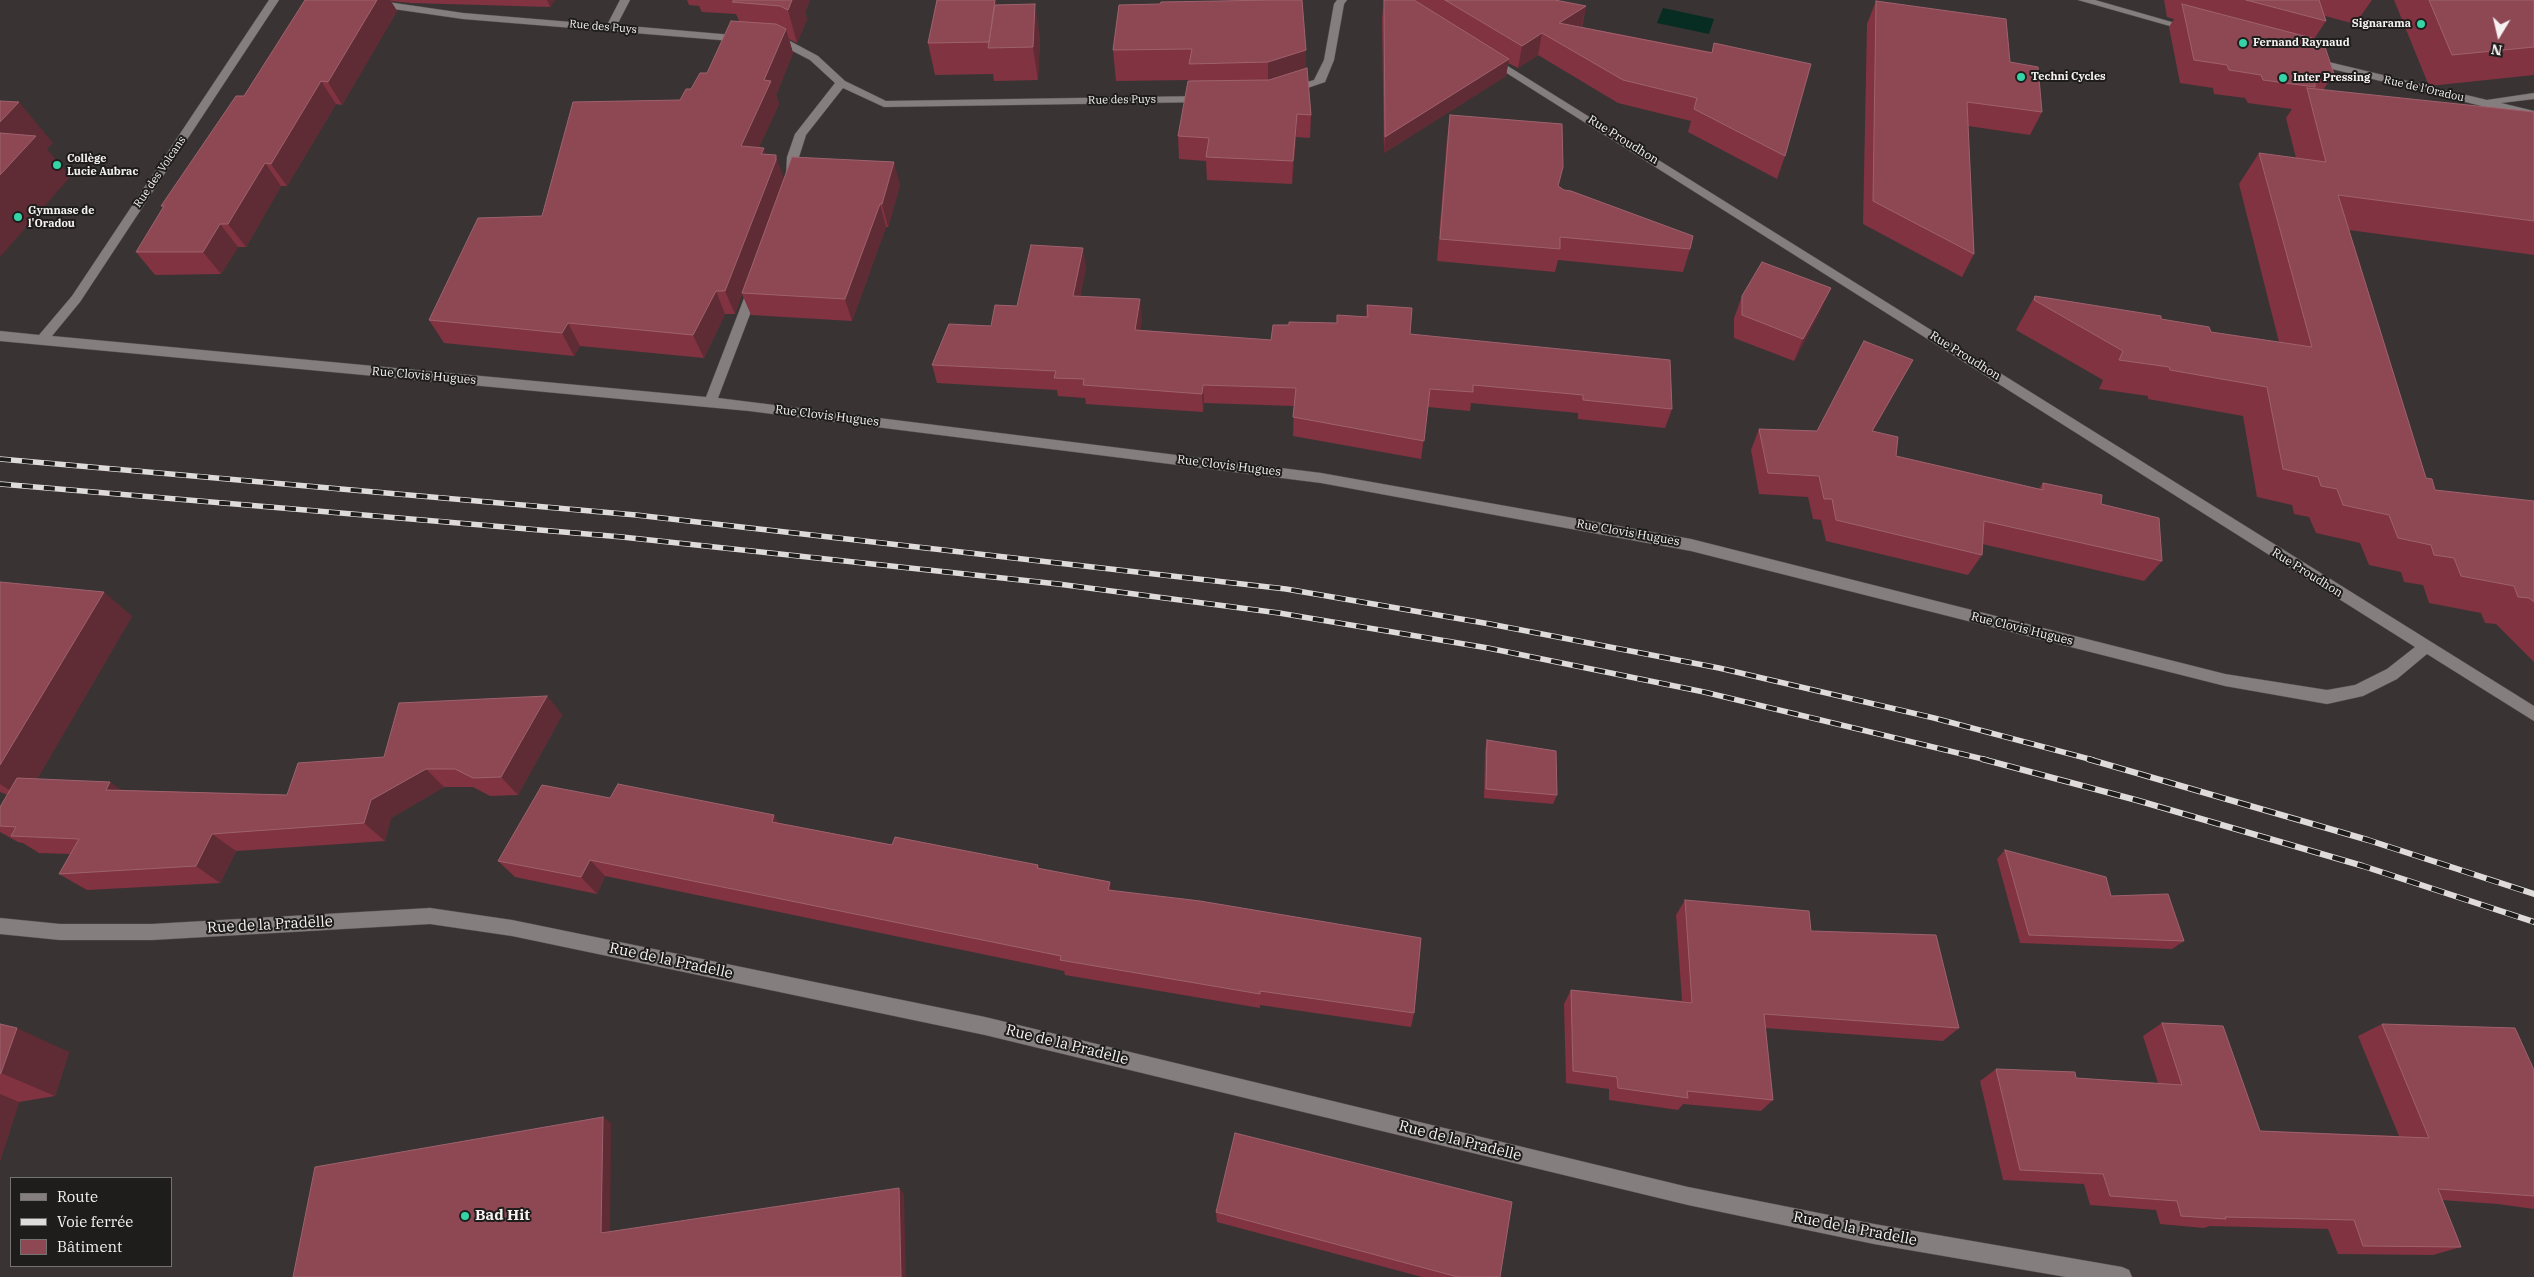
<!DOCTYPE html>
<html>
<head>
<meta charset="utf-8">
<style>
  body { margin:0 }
  #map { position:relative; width:2534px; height:1277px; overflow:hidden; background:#3a3334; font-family:"IBM Plex Serif",serif }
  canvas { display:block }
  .legend { position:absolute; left:10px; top:1177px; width:162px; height:90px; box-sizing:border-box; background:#1f1c1c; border:1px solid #757272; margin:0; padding:6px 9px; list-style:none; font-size:15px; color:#f6f2f2 }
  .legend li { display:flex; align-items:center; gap:10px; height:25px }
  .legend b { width:25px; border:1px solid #757272 }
  .north { position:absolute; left:2474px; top:10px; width:50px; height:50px; -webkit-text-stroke:4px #1f1c1c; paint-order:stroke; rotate:189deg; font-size:14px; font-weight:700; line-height:20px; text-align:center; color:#f6f2f2 }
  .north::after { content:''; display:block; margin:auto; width:18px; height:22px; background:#f6f2f2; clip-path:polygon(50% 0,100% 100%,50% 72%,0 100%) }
</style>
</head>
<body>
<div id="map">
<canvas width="2534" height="1277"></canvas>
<ul class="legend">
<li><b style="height:6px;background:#857e7e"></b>Route</li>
<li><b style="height:6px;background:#e0dbdb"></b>Voie ferrée</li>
<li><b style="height:14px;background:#8d4854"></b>Bâtiment</li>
</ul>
<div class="north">N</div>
</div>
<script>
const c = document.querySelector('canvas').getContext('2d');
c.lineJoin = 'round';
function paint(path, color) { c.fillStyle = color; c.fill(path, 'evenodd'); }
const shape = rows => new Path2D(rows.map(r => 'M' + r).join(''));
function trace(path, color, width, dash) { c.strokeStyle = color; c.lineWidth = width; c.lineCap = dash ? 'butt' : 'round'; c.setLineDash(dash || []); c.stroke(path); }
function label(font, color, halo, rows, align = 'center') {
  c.font = font + ' "IBM Plex Serif",serif'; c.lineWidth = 4; c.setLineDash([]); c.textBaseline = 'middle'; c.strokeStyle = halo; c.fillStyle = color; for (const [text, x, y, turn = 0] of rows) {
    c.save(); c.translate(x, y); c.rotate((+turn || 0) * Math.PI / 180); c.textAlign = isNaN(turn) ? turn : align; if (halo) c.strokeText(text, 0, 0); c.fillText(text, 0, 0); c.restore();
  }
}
const water = shape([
  [1663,8,1714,19,1709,34,1657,23]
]);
const minor = shape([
  [269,0,279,0,80,302,52,336,706,397,748,288,754,284,760,288,718,398,1321,473,1691,539,2225,674,2327,690,2355,685,2387,669,2415,647,1486,60,1486,56,1490,55,2534,706,2534,721,2427,654,2397,679,2363,696,2327,704,2225,686,1691,551,1321,483,749,411,0,341,0,331,39,335,72,296,269,0],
  [347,0,374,0,463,13,607,25,620,0,630,0,617,25,744,36,749,39,744,42,463,19,352,3,347,0],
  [1337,0,1347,0,1344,4,1334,60,1325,82,1293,93,1285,93,1285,89,1314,80,1324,60,1334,4,1337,0],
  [2078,0,2095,0,2196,29,2191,32,2078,0],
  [772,38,790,41,818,56,845,81,886,101,1205,96,1211,99,1205,102,884,107,843,88,806,135,799,157,798,177,792,181,786,177,787,157,795,134,835,83,810,60,783,46,768,43,768,39,772,38],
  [2312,58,2487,100,2534,93,2534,99,2501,103,2534,111,2534,119,2308,63,2308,59,2312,58],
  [430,908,512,920,985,1017,1688,1187,1874,1224,2122,1267,2129,1270,2132,1277,2066,1277,1874,1244,1688,1205,985,1035,512,936,430,924,152,940,60,940,0,934,0,918,60,924,152,924,430,908]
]);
const railFar1 = shape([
  [0,459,636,515,1286,589,1490,624,1719,668,1934,718,2093,760],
  [0,484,622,537,1058,584,1279,613,1488,648,1704,692,1987,760]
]);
const rail = shape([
  [1982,759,2136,800,2363,866,2534,922],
  [2088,759,2368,840,2534,894]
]);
const wall = shape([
  [305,0,555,0,550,7,411,3,391,1,397,11,342,105,336,104,287,186,281,186,246,247,238,247,221,274,155,275,136,252,163,208,161,206,244,96],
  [687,0,810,0,805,12,807,19,797,43,789,39,793,53,776,95,779,104,759,147,767,155,784,179,900,185,888,227,886,227,852,321,751,315,742,294,735,314,725,314,704,358,580,346,574,356,444,343,429,320,542,216,680,100,707,73,739,21,736,14,702,12,699,6,689,5],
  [1245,0,1302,0,1306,69,1311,115,1310,138,1296,137,1292,184,1207,180,1206,161,1179,159,1178,136,1190,80,1116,81,1113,50,1160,4,1246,0],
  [1384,0,1555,0,1586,6,1582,27,1712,52,1714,43,1785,156,1777,179,1688,132,1691,121,1618,103,1538,55,1518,68,1508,63,1506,76,1384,153,1382,18],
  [2164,0,2372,0,2355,24,2325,16,2326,21,2314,39,2334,74,2323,90,2534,112,2534,255,2349,230,2426,478,2435,490,2534,501,2534,662,2496,624,2485,623,2481,613,2429,603,2423,585,2404,582,2401,572,2369,565,2360,543,2316,533,2309,517,2294,514,2292,505,2257,497,2243,416,2148,399,2148,396,2099,389,2103,380,2016,330,2018,326,2035,296,2161,319,2211,332,2279,342,2239,184,2259,153,2296,158,2286,118,2292,109,2248,103,2245,98,2214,94,2213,88,2180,83,2169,27,2174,19,2167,17],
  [2394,0,2534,0,2534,75,2429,86],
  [1876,1,2010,62,2042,112,2030,135,1968,126,1974,254,1962,277,1863,224,1867,24],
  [996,5,1040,37,1038,80,994,81,993,74,935,75,928,43],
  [1450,115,1564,190,1690,249,1683,272,1558,260,1555,272,1437,261,1447,138],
  [1086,267,1080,296,1142,318,1140,330,1271,340,1289,325,1337,323,1366,317,1367,305,1410,334,1672,409,1665,428,1578,419,1578,413,1471,403,1470,411,1428,407,1421,459,1293,436,1294,406,1204,403,1203,412,1086,404,1085,398,1058,396,1057,390,937,383,932,365,991,326,1017,306],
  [1742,296,1821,310,1794,361,1734,338,1734,318],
  [1913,360,1873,431,1896,456,2039,489,2043,483,2101,504,2162,561,2144,581,1982,544,1982,555,1968,575,1826,541,1821,520,1813,519,1808,497,1759,494,1751,450,1759,429,1817,431],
  [0,582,132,616,37,779,122,790,287,795,384,757,547,696,562,715,518,795,490,796,473,787,444,787,391,818,385,841,236,851,220,883,87,890,59,874,70,854,39,853,23,843,18,842,0,832,0,807,8,795,0,792],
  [1487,740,1557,795,1553,804,1484,798,1485,750],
  [610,798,779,823,892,845,1038,865,1039,868,1111,890,1414,1013,1411,1027,1260,1005,1260,1008,1065,975,1064,971,605,876,597,894,515,877,498,861],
  [2005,850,2111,896,2184,941,2172,949,2020,943,1997,859],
  [1685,900,1811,931,1959,1028,1943,1041,1765,1028,1773,1100,1761,1111,1683,1104,1678,1110,1609,1100,1609,1089,1566,1083,1564,1004,1571,990,1682,1001,1676,915],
  [2162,1023,2260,1131,2399,1136,2358,1036,2382,1024,2534,1070,2534,1209,2498,1204,2442,1200,2461,1247,2433,1255,2338,1254,2328,1229,2210,1226,2204,1228,2160,1224,2156,1210,2090,1205,2084,1184,2003,1180,1980,1081,1996,1069,2076,1078,2158,1083,2143,1036],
  [0,1024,69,1052,55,1096,19,1102,0,1161],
  [1216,1212,1500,1277,1422,1277,1217,1222]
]);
const shadedWall = shape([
  [377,0,390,0,397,11,342,105,328,82],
  [547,0,555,0,550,7],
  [792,0,810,0,805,12,807,19,797,43,788,10],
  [996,0,1001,32,990,48,989,42],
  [1035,4,1040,37,1038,80,1033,47],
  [1586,6,1581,28,1559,23],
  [786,29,793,53,776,95,779,104,749,170,741,146,764,80],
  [1542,33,1538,55,1518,68,1522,46],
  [1306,50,1306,81,1268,93,1268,62],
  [1509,59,1506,76,1384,153,1385,137],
  [321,81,336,104,287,186,271,164],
  [19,102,53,143,47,149,70,177,0,257,0,122],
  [1297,114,1296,137,1292,184,1293,161],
  [764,148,772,170,776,155,784,179,742,293,742,294,735,314,725,291,761,154],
  [894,162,900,185,888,227,882,204],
  [265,163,281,186,246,247,228,224],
  [880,204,886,227,852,321,845,299],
  [220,224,238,247,221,274,203,252],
  [1083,248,1086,267,1076,314,1073,296],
  [1831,288,1821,310,1794,361,1803,339],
  [716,291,725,314,704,358,693,335],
  [1140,299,1142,318,1137,349,1135,330],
  [568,323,580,346,574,356,562,333],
  [1913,360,1901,381,1861,452,1872,431],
  [1203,385,1204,403,1203,412,1202,394],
  [104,592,132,616,25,800,0,784,0,765],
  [547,696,562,715,518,795,501,777],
  [426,769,444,787,391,818,385,841,364,823,371,800],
  [110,782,136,800,106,790],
  [774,815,785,833,772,822],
  [212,834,236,851,220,883,196,866],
  [590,860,605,876,597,894,581,877],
  [1110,882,1113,898,1108,890],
  [17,1028,69,1052,55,1096,1,1073],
  [0,1094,19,1102,0,1161],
  [603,1117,611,1123,610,1238,601,1233],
  [899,1188,904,1194,906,1277,901,1277]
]);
const building = shape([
  [305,0,377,0,328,82,321,81,271,164,265,163,228,224,220,224,203,252,136,252,164,206,161,206,236,96,244,96,305,0],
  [734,0,792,0,788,10,780,6,732,2,734,0],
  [937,0,995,0,989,42,928,43,937,0],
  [1274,0,1302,0,1306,50,1268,62,1189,64,1192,49,1113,50,1119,5,1160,4,1161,2,1274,0],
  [1384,0,1414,0,1509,59,1385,137,1384,0],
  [1445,0,1555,0,1586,6,1559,23,1712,53,1714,43,1811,64,1785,156,1694,109,1697,98,1623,80,1542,33,1522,46,1445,0],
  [2246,0,2319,0,2326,21,2246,0],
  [2429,0,2534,0,2534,47,2452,55,2429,0],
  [1876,1,2006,19,2010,62,2038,67,2042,112,1967,102,1974,254,1873,201,1876,1],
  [1035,4,1033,47,988,48,995,5,1035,4],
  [2182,4,2323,41,2334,74,2315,76,2315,87,2263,80,2261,75,2229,70,2227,65,2194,60,2182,4],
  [731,21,776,24,786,29,764,80,771,81,741,146,764,148,761,154,776,155,776,160,725,291,716,291,693,335,568,323,562,333,429,320,478,218,542,216,573,102,680,100,686,89,691,89,700,73,707,73,731,21],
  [1307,68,1311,115,1297,114,1293,161,1206,157,1209,138,1178,136,1188,81,1269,80,1307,68],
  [2307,88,2534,112,2534,221,2338,195,2426,478,2432,479,2435,490,2534,501,2534,602,2529,598,2518,597,2514,586,2461,576,2454,558,2434,555,2431,545,2398,538,2389,515,2343,505,2337,489,2321,486,2318,477,2283,469,2267,387,2170,370,2169,367,2119,360,2123,351,2034,300,2035,296,2161,316,2161,319,2209,327,2211,332,2312,347,2259,153,2326,162,2307,88],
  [0,101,19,102,0,122,0,101],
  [1450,115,1562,124,1563,167,1558,186,1564,190,1571,191,1693,236,1690,249,1560,237,1560,249,1440,239,1450,115],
  [0,133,36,136,0,175,0,133],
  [792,157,894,162,882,204,880,204,845,299,742,293,792,157],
  [1031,245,1083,248,1073,296,1140,299,1135,330,1271,340,1273,325,1289,325,1289,322,1337,323,1337,315,1368,317,1367,305,1412,308,1410,334,1670,360,1672,409,1583,400,1583,395,1473,385,1473,392,1430,389,1424,441,1293,417,1296,388,1203,385,1202,394,1083,385,1084,379,1054,378,1056,371,932,365,949,324,991,326,995,305,1017,306,1031,245],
  [1762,262,1831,288,1803,339,1742,315,1742,296,1762,262],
  [1864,341,1913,360,1872,431,1898,437,1896,456,2043,490,2043,483,2102,495,2101,504,2159,518,2162,561,1984,521,1982,555,1836,520,1832,499,1824,499,1819,476,1768,473,1759,429,1817,431,1864,341],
  [0,582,104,592,0,765,0,582],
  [547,696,501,777,473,778,455,769,426,769,371,800,364,823,212,834,196,866,59,874,79,839,11,836,16,827,0,826,0,807,17,778,110,782,106,790,287,795,298,763,384,757,399,703,547,696],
  [1487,740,1556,751,1557,795,1486,789,1487,740],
  [618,784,774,815,772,822,892,845,895,837,1038,865,1037,868,1110,882,1108,890,1200,901,1421,938,1414,1013,1260,991,1260,994,1060,960,1061,956,590,860,581,877,498,861,542,785,610,798,618,784],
  [2005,850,2106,877,2111,896,2168,894,2184,941,2029,935,2005,850],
  [1685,900,1809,911,1811,931,1936,935,1959,1028,1764,1014,1773,1100,1687,1091,1688,1098,1618,1088,1617,1077,1573,1071,1571,990,1692,1003,1685,900],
  [2162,1023,2223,1026,2260,1131,2429,1138,2382,1024,2515,1028,2534,1070,2534,1196,2438,1189,2461,1247,2363,1246,2354,1220,2225,1217,2226,1219,2181,1216,2177,1201,2110,1196,2103,1174,2020,1170,1996,1069,2075,1072,2076,1078,2182,1085,2162,1023],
  [0,1024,17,1028,1,1073,0,1074,0,1024],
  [603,1117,601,1233,899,1188,901,1277,293,1277,315,1167,603,1117],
  [1235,1133,1512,1202,1500,1277,1458,1277,1216,1212,1235,1133]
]);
const markers = [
  [2421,24,5,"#35d4a7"],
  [2243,43,5,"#35d4a7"],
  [2021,77,5,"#35d4a7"],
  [2283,78,5,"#35d4a7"],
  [57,165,5,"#35d4a7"],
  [18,217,5,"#35d4a7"],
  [465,1216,5,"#35d4a7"]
];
const farPoinames = [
  ["Signarama",2411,24,"right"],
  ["Fernand Raynaud",2253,43],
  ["Techni Cycles",2031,77],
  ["Inter Pressing",2293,78],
  ["Collège",67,159],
  ["Lucie Aubrac",67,172],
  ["Gymnase de",28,211],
  ["l'Oradou",28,224]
];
const farStreetnames = [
  ["Rue des Puys",603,27,5],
  ["Rue de l'Oradou",2424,89,13],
  ["Rue des Puys",1122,100,-1],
  ["Rue des Volcans",160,172,-56]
];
const streetNames = [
  ["Rue Proudhon",1623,140,32],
  ["Rue Proudhon",1965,356,32],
  ["Rue Clovis Hugues",424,376,5],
  ["Rue Clovis Hugues",827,416,7],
  ["Rue Clovis Hugues",1229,466,7],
  ["Rue Clovis Hugues",1628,533,10],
  ["Rue Proudhon",2307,573,32],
  ["Rue Clovis Hugues",2022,629,14]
];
const nearStreetnames = [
  ["Rue de la Pradelle",270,925,-3],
  ["Rue de la Pradelle",671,961,12],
  ["Rue de la Pradelle",1067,1045,14],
  ["Rue de la Pradelle",1460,1141,14],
  ["Rue de la Pradelle",1855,1229,11]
];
const nearPoinames = [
  ["Bad Hit",475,1216]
];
paint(water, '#072c21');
trace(minor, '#544f4f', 1);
paint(minor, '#857e7e');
trace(railFar1, '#e0dbdb', 5.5);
trace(rail, '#e0dbdb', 6);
trace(railFar1, '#1f1c1c', 4, [11]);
trace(rail, '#1f1c1c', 4.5, [13]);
paint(wall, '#813341');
paint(shadedWall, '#5f2b34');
paint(building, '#8d4854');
trace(building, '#9e626d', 1);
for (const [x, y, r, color] of markers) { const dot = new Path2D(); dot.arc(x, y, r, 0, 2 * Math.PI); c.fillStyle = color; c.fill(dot); trace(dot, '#1f1c1c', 2); }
label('bold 11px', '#f6f2f2', '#1f1c1c', farPoinames, 'left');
label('11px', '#f6f2f2', '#1f1c1c', farStreetnames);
label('12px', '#f6f2f2', '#1f1c1c', streetNames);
label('15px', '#f6f2f2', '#1f1c1c', nearStreetnames);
label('bold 15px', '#f6f2f2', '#1f1c1c', nearPoinames, 'left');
</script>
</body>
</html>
